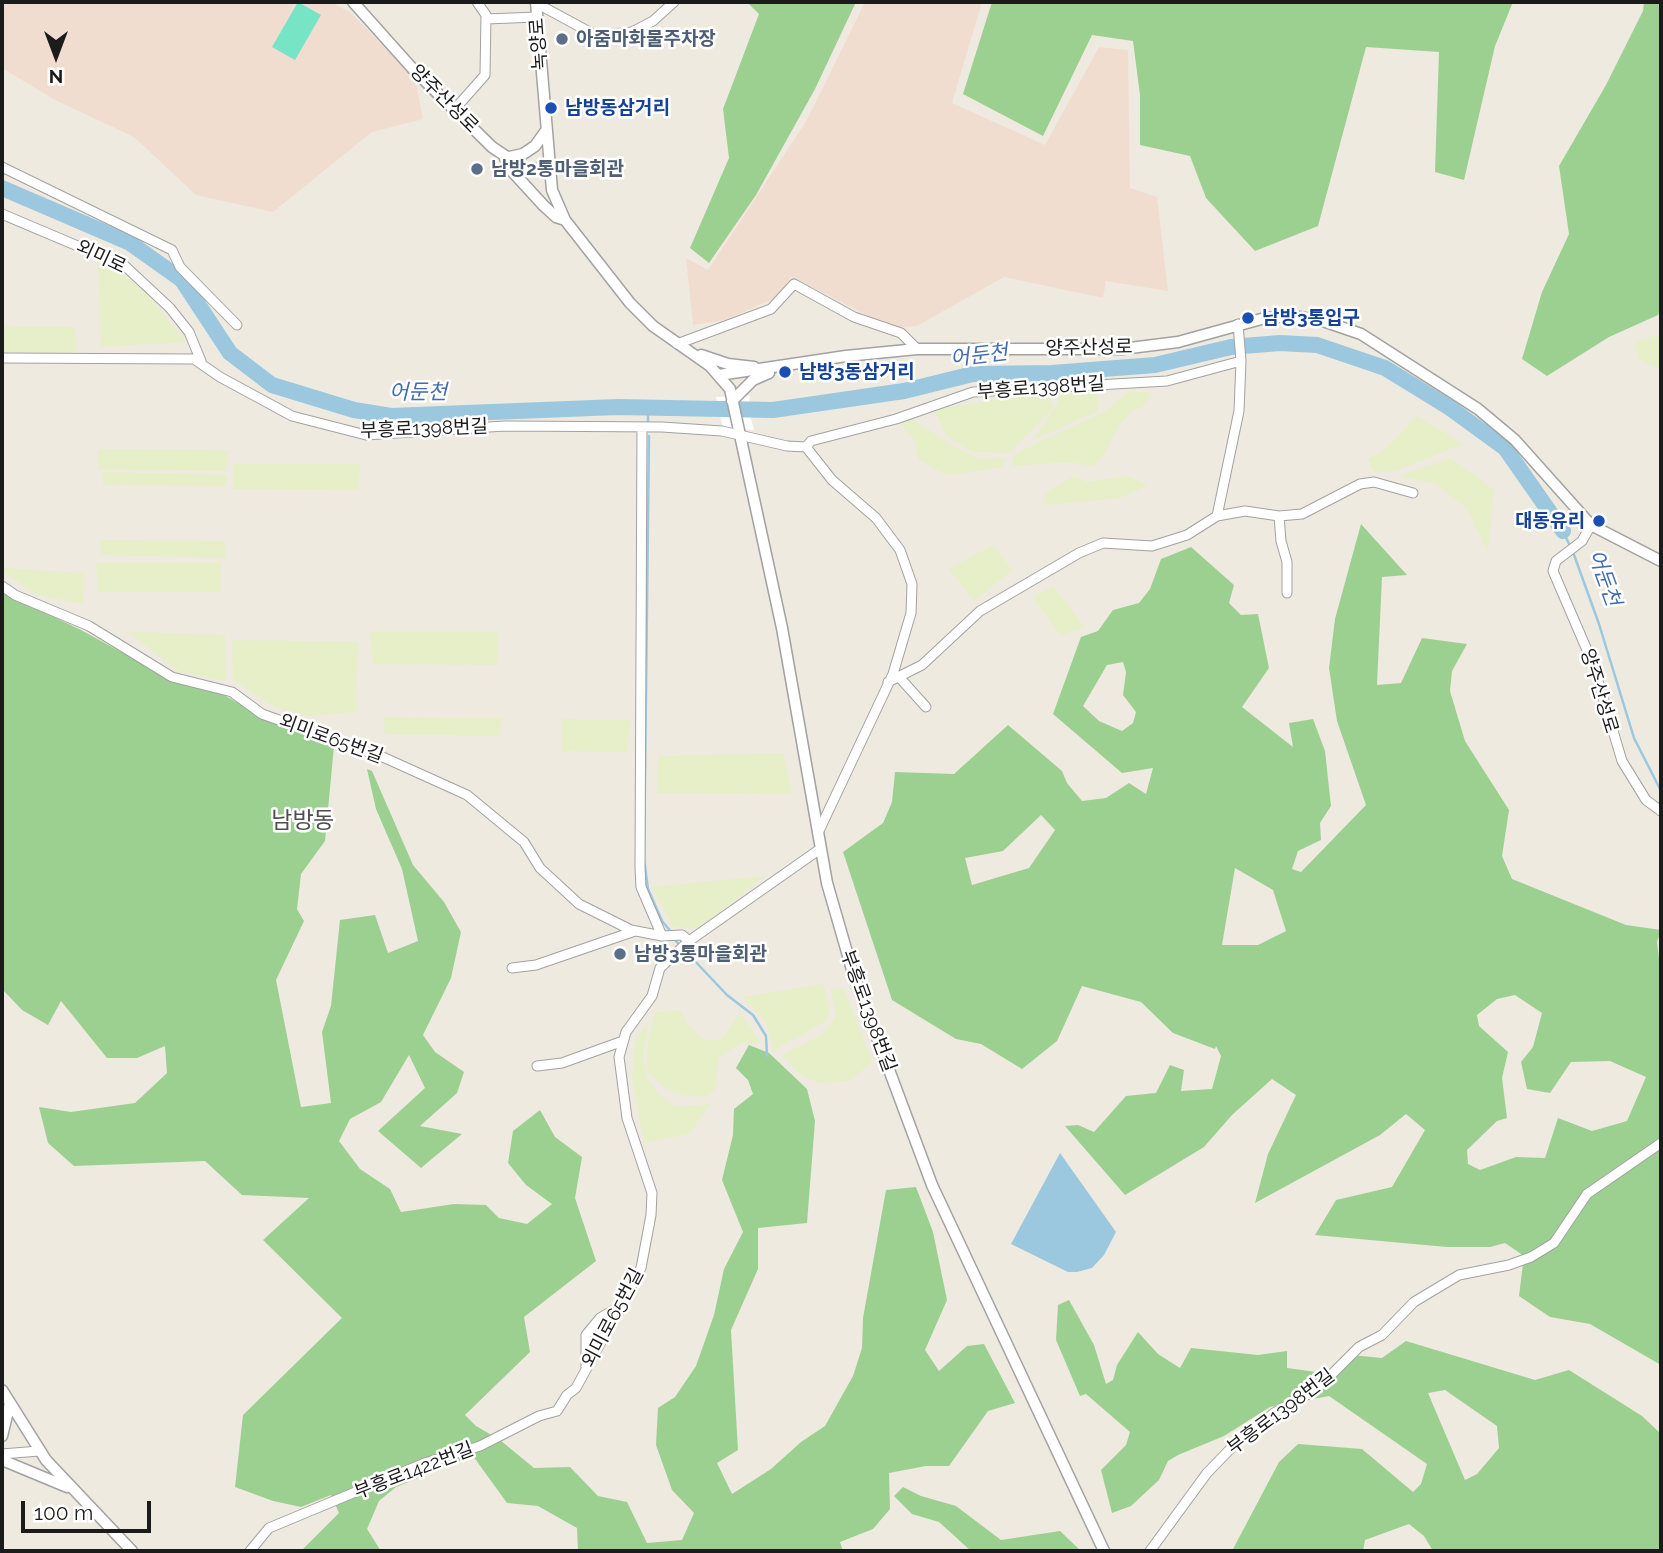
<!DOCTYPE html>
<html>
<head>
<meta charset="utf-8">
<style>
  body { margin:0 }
  #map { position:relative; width:1663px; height:1553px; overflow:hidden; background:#eeeadf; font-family:Raleway,sans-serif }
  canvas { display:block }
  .frame { position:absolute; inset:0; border:4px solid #1b1b1b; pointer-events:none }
  .north { position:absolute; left:21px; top:21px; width:70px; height:70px; -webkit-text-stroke:5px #fff; paint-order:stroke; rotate:180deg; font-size:19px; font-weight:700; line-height:28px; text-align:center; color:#1b1b1b }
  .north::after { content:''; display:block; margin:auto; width:24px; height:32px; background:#1b1b1b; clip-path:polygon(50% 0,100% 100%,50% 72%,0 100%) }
  .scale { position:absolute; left:21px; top:1501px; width:130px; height:32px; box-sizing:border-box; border:4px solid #1b1b1b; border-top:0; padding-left:9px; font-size:21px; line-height:24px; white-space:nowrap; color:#1b1b1b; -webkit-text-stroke:5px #fff; paint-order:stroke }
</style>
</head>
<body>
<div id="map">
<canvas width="1663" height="1553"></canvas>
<div class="frame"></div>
<div class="north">N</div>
<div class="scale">100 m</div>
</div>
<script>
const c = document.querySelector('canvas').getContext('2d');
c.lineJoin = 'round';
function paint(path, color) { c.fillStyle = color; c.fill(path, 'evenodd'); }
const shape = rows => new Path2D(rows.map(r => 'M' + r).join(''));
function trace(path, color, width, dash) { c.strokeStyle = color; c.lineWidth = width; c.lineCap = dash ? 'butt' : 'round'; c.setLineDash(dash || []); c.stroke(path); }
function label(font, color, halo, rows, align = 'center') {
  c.font = font + ' Raleway,"Noto Sans KR",sans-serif'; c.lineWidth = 5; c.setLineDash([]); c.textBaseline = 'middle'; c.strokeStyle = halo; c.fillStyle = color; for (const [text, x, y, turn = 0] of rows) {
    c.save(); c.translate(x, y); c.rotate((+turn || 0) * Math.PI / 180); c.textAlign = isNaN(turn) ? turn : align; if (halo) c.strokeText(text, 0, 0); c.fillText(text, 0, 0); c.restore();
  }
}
const military = shape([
  [2,2,331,2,351,13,415,78,423,119,372,132,273,212,196,195,134,137,55,100,2,68],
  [865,2,982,2,952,103,1045,145,1099,47,1128,50,1130,188,1157,197,1168,291,1106,281,1103,298,1004,277,917,326,892,328,792,277,775,298,725,320,693,325,686,258,708,270,807,120]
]);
const farmland = shape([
  [98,260,141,287,186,342,101,347],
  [2,326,75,327,76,353,2,352],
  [1661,334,1661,370,1638,359,1635,342],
  [1097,389,1098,411,1031,441,1058,404,1058,393],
  [1130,391,1152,393,1143,406,1132,411,1120,423,1104,455,1092,466,1068,462,1012,466,1014,454,1102,413],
  [1029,394,1048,395,1053,408,1009,453,973,452,948,437,934,410],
  [1417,416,1463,444,1395,471,1374,472,1368,459,1384,450],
  [909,417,953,446,980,459,1005,458,1003,467,949,475,941,472,918,459,915,440,901,425],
  [98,449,228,450,227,471,98,469],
  [1451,458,1494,490,1488,553,1467,508,1435,484,1399,476],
  [233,464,360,464,358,490,233,489],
  [102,472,227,475,226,486,103,485],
  [1073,476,1087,482,1128,476,1148,485,1121,498,1044,505,1045,494],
  [100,540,225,541,225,558,102,555],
  [993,545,1012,570,974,601,949,569],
  [96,563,221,563,221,592,98,592],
  [2,568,84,573,83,604,35,594,2,571],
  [1053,586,1084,626,1061,636,1033,598],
  [128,632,225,635,226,681,180,672],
  [370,632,498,632,497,665,373,664],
  [232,640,358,642,356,712,309,716,271,705,233,680],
  [384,717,502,718,500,736,385,734],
  [562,719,630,720,627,752,562,751],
  [783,753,792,794,657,793,658,756],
  [765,876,698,928,673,927,652,887],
  [824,984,829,1009,827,1020,773,1051,766,1022,742,997],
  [844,988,872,1062,851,1080,824,1084,803,1077,782,1055,821,1036,836,1016,831,989],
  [681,1011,687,1024,704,1040,721,1039,740,1013,762,1044,742,1043,718,1057,716,1090,705,1097,682,1095,664,1087,647,1071,648,1041,655,1012],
  [648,1021,643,1058,647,1078,657,1093,676,1107,710,1104,689,1134,644,1143,632,1078,635,1041]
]);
const forest = shape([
  [747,2,856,2,815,89,756,195,709,263,690,248,729,158,723,109,759,14],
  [992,2,1513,2,1495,46,1464,180,1435,172,1439,52,1366,47,1318,226,1255,251,1206,198,1190,156,1140,145,1140,95,1133,41,1092,35,1043,136,963,94],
  [1644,2,1661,2,1661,307,1658,315,1609,337,1547,376,1522,359,1542,292,1569,234,1559,166,1606,85,1643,11],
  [1361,524,1407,575,1382,577,1377,685,1401,683,1422,638,1467,644,1452,671,1450,691,1465,741,1509,810,1502,856,1512,879,1626,925,1661,930,1657,942,1661,974,1661,1365,1590,1324,1550,1317,1519,1296,1524,1256,1505,1243,1490,1247,1447,1247,1315,1235,1336,1200,1392,1187,1425,1130,1406,1114,1380,1135,1255,1203,1268,1154,1296,1095,1272,1079,1232,1115,1204,1147,1125,1195,1065,1126,1078,1125,1094,1132,1126,1096,1156,1093,1170,1065,1184,1070,1181,1091,1212,1089,1221,1056,1216,1046,1215,1049,1173,1033,1141,1002,1082,986,1057,1041,1022,1069,981,1044,956,1039,892,1000,843,852,883,823,892,802,895,772,954,774,1008,725,1062,771,1067,783,1082,801,1106,798,1129,783,1146,794,1153,768,1122,773,1053,714,1081,637,1098,631,1113,610,1139,603,1150,589,1161,559,1191,547,1234,585,1229,603,1241,615,1258,614,1269,668,1242,707,1293,747,1289,723,1313,719,1325,751,1331,806,1320,823,1321,840,1298,851,1292,869,1301,872,1366,805,1337,721,1329,668,1335,619],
  [1123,662,1126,672,1123,695,1136,712,1133,723,1122,731,1099,721,1083,706,1107,665],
  [1041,815,1055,830,1029,868,972,885,965,858,1003,851],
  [1235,868,1273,890,1286,931,1258,945,1222,945],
  [1515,995,1542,1013,1533,1047,1521,1062,1527,1089,1550,1093,1571,1062,1610,1061,1646,1077,1627,1121,1592,1131,1558,1118,1545,1158,1516,1157,1480,1170,1468,1164,1467,1150,1497,1121,1507,1118,1502,1078,1508,1052,1479,1026,1477,1015,1497,999],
  [2,592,81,630,172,680,224,695,264,718,334,746,325,841,301,874,297,909,304,921,276,980,301,1107,331,1103,322,1032,331,1006,340,920,375,915,388,953,418,941,402,869,376,809,367,769,372,771,413,865,444,902,461,932,451,978,423,1035,435,1052,464,1072,457,1093,420,1126,462,1134,421,1168,378,1131,425,1088,409,1055,381,1102,350,1119,339,1141,360,1169,390,1189,401,1212,454,1204,486,1205,499,1218,527,1224,552,1204,526,1185,508,1163,513,1131,540,1110,555,1137,582,1157,575,1198,596,1261,524,1317,530,1352,465,1415,476,1426,500,1440,534,1468,570,1467,598,1496,627,1502,647,1543,682,1540,694,1513,672,1490,656,1445,658,1408,675,1397,696,1366,714,1315,724,1269,743,1232,722,1180,733,1135,734,1109,753,1094,748,1080,736,1068,749,1045,769,1053,807,1089,815,1121,807,1223,758,1228,758,1269,731,1330,738,1450,717,1463,732,1494,771,1469,801,1442,825,1426,853,1376,862,1348,863,1318,886,1190,916,1187,933,1232,947,1300,925,1350,939,1371,967,1346,984,1344,1015,1403,988,1411,949,1466,926,1466,889,1473,890,1509,873,1529,840,1542,843,1551,578,1551,577,1528,538,1506,507,1503,473,1456,396,1487,379,1501,367,1529,381,1551,301,1551,339,1513,331,1495,301,1507,273,1501,235,1487,243,1415,342,1318,263,1240,309,1198,242,1195,205,1161,74,1166,48,1143,39,1107,71,1112,135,1103,167,1073,165,1046,137,1058,107,1058,61,1001,48,1025,22,1010,2,989],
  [1069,1300,1094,1345,1106,1384,1113,1380,1117,1365,1138,1332,1158,1354,1180,1368,1191,1348,1258,1355,1287,1351,1287,1368,1324,1373,1351,1355,1382,1358,1406,1341,1535,1380,1569,1370,1642,1416,1659,1432,1661,1429,1661,1551,1433,1551,1424,1536,1409,1524,1365,1540,1363,1551,1232,1551,1279,1462,1298,1444,1362,1449,1413,1492,1421,1484,1427,1464,1329,1396,1270,1407,1224,1436,1178,1455,1168,1461,1159,1480,1131,1506,1112,1513,1101,1470,1126,1445,1130,1432,1086,1394,1080,1396,1056,1340,1058,1305],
  [1445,1390,1497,1426,1499,1448,1477,1474,1465,1480,1428,1393],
  [903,1487,921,1496,956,1506,1001,1540,1060,1531,1081,1551,971,1551,939,1522,912,1514,894,1496]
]);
const pitch = shape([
  [298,2,321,15,295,60,272,47]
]);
const water = shape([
  [1060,1153,1116,1232,1104,1255,1092,1268,1077,1272,1068,1272,1011,1244]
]);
const pier = shape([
  [750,396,748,408,754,430,723,428,716,397]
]);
const stream = shape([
  [648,409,648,423],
  [649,436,644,859,648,889,662,921,672,933],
  [1563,531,1570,546],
  [1573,552,1599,624,1634,738,1661,791],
  [674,939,727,995,753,1015,766,1036,767,1056]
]);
const river = shape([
  [2,188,130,243,182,280,230,353,272,385,354,410,391,416,618,407,773,410,904,391,973,374,1052,373,1155,365,1231,347,1280,343,1317,345,1385,368,1450,408,1505,448,1563,531]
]);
const minor = shape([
  [536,3,597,36,632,32,653,21,674,2],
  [486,19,537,17],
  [454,110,485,75,486,15,477,2],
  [2,167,172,250,180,267,237,325],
  [2,214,125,266,170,308,189,332,201,361],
  [677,344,771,309,794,284,854,317,901,333,917,349],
  [2,358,194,359,220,377,292,416,366,435,505,426,662,427,722,431,787,446,806,447,811,441,896,419,973,392,1167,381,1241,361],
  [642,428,640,867,641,887,662,936],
  [806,447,832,480,876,518,900,550,912,584,911,613,893,674,818,833],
  [1217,516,1245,511,1279,516,1302,514,1360,484,1374,482,1413,493],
  [1279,516,1281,541,1287,562,1287,593],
  [1591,525,1582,541,1556,561,1553,571,1593,664,1622,761,1646,800,1661,811],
  [2,586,15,595,89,626,172,677,232,692,262,714,385,758,467,795,524,842,540,868,579,904,631,930,662,936,682,935,689,941],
  [900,678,926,707],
  [888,682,922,665,980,611,1079,553,1103,543,1152,546,1187,535,1217,516,1239,411,1241,361,1238,324],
  [512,968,536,965,635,931],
  [537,1066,562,1063,623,1041],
  [586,1369,586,1335,600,1318,621,1306],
  [2,1454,39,1451],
  [250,1551,269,1528,425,1463,480,1446,539,1416,557,1411,567,1395,576,1388,641,1268,651,1215,652,1193,627,1118,619,1057,626,1032,652,996,660,968,689,941,820,849],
  [1150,1551,1207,1473,1238,1441,1274,1413,1317,1389,1359,1347,1382,1335,1414,1302,1459,1275,1509,1265,1531,1257,1554,1243,1587,1194,1661,1143]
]);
const tertiary = shape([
  [353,2,412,68,492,147,525,169,548,169],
  [536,2,552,190,565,220,630,303,653,326,710,366,730,389,782,628,827,883,853,973,932,1185,1104,1551],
  [505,158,511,170,544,206,556,217,565,220],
  [505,158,523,154,535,146,545,132],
  [701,355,728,364,754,367],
  [719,375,846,356,917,349,1122,349,1178,342,1265,318,1292,316,1320,320,1361,334,1478,409,1515,440,1591,525,1661,561],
  [732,401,753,380,769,373],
  [2,1390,46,1460,132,1551],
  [2,1436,10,1403],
  [2,1460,67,1487]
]);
const markers = [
  [562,39,7,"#5c6f8a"],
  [551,108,7,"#1a4fb4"],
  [477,169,7,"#5c6f8a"],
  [1248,318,7,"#1a4fb4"],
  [785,372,7,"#1a4fb4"],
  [1599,521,7,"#1a4fb4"],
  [620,954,7,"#5c6f8a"]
];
const serviceNames = [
  ["아줌마화물주차장",576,39],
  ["남방2통마을회관",491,169],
  ["남방3통마을회관",634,954]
];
const streetNames = [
  ["녹양로",539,44,-94],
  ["양주산성로",444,99,45],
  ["외미로",101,257,25],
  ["양주산성로",1089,348,-1],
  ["부흥로1398번길",1041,388,-4],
  ["부흥로1398번길",424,429,-2],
  ["양주산성로",1599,691,73],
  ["외미로65번길",331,739,20],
  ["부흥로1398번길",868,1011,70],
  ["외미로65번길",613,1318,-62],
  ["부흥로1398번길",1281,1412,-37],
  ["부흥로1422번길",414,1471,-21]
];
const transitNames = [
  ["남방동삼거리",565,108],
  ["남방3통입구",1262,318],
  ["남방3동삼거리",799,372],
  ["대동유리",1585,521,"right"]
];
const waterNames = [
  ["어둔천",979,356,-7],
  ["어둔천",418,393],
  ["어둔천",1604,578,70]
];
const quarterNames = [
  ["남방동",303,821]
];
paint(military, '#f1ddd0');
paint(farmland, '#e7efc8');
paint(forest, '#9cd090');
paint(pitch, '#76e4c5');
paint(water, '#9bc8df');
paint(pier, '#fff');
trace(stream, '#9bc8df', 2.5);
trace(river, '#9bc8df', 16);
trace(minor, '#a2a2a2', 11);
trace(tertiary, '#a2a2a2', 13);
trace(minor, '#fff', 9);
trace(tertiary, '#fff', 10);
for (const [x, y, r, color] of markers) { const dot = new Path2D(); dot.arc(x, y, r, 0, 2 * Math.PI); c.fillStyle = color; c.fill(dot); trace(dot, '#fff', 2.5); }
label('bold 19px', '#4e5e75', '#fff', serviceNames, 'left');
label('19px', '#1b1b1b', '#fff', streetNames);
label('bold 19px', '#164399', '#fff', transitNames, 'left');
label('italic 21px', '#426db0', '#fff', waterNames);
label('23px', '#4e4e4e', '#fff', quarterNames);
</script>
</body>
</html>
